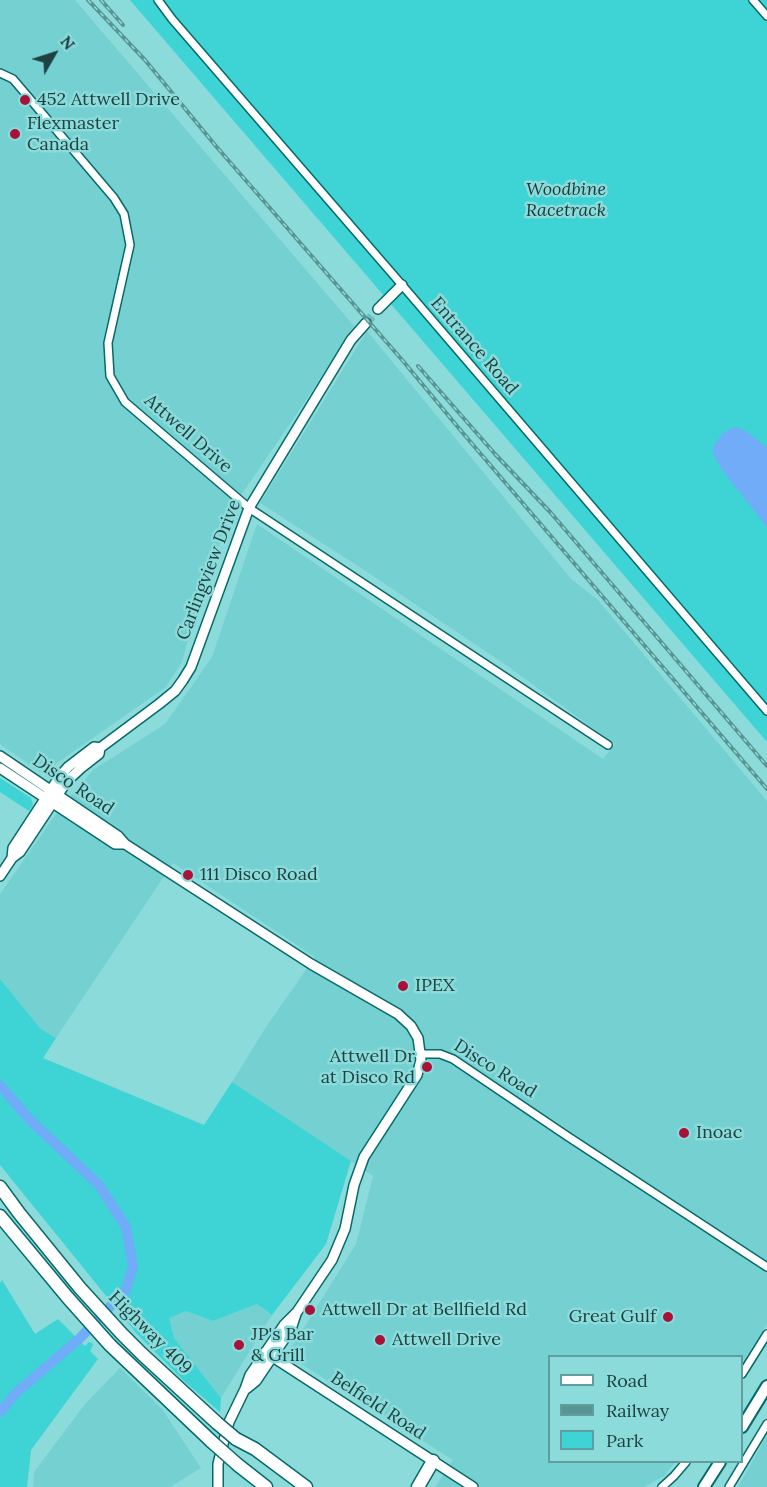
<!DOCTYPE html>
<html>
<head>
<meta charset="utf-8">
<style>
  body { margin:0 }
  #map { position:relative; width:767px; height:1487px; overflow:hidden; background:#8bdbdb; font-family:Lora,serif }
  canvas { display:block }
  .legend { position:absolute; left:548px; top:1355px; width:195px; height:108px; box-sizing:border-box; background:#8bdbdb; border:2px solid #609d9d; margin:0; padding:8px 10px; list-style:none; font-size:18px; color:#1f4141 }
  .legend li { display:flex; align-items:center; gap:12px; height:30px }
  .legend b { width:30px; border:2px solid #609d9d }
  .north { position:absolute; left:24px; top:24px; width:60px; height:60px; -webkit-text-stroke:4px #8bdbdb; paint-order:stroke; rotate:51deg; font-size:16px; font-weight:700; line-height:24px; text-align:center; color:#1f4141 }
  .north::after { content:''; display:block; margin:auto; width:21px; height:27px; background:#1f4141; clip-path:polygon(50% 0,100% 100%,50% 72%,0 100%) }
</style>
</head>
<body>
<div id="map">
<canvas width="767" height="1487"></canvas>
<ul class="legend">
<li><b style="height:8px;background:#fff"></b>Road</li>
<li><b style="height:8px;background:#599494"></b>Railway</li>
<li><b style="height:16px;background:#3ed3d4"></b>Park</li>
</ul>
<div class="north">N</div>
</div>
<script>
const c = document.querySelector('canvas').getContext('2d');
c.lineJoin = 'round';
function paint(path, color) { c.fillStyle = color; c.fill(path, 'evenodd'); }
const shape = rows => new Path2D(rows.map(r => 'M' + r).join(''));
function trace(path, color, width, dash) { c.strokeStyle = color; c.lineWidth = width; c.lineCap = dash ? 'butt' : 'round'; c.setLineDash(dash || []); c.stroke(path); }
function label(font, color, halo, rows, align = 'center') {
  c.font = font + ' Lora,serif'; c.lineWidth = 5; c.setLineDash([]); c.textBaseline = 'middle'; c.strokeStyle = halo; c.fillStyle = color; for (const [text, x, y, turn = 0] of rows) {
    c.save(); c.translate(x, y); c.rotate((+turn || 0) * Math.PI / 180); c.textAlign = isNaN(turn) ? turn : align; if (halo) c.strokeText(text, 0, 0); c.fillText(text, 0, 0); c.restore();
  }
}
const built = shape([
  [0,0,75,0,354,326,300,409,233,507,199,599,182,662,166,687,57,763,46,776,0,744],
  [367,331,572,580,597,599,767,801,767,1324,742,1363,742,1356,550,1356,550,1462,675,1462,664,1476,644,1487,435,1487,453,1460,287,1355,356,1244,373,1176,232,1082,266,1027,315,957,173,863,56,1038,41,1029,0,979,0,894,56,814,93,770,165,724,212,657,257,524,603,759,615,744,503,663,361,568,260,503],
  [257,1304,272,1315,221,1398,174,1338,168,1318,186,1311,213,1321],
  [120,1368,162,1409,201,1468,170,1487,33,1487,34,1472,85,1404],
  [767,1435,767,1487,738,1487]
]);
const green = shape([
  [130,0,767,0,767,742],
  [0,778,31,798,33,805,29,811,0,792],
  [0,979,41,1029,56,1038,43,1058,204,1125,232,1082,351,1161,326,1244,272,1315,257,1304,213,1321,186,1311,169,1318,174,1338,221,1398,220,1412,184,1381,137,1334,0,1165],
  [2,1280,35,1334,58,1319,85,1346,89,1342,92,1343,93,1345,90,1351,98,1359,31,1450,27,1487,0,1487,0,1283]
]);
const water = shape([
  [735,427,744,430,767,447,767,527,722,470,713,453,713,447,723,433]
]);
const river = shape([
  [0,1085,28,1118,99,1185,126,1227,133,1266,126,1290,79,1339,17,1392,0,1412]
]);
const secondaryTunnel = shape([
  [366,323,378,309]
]);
const street = shape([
  [158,0,172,19,402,285,767,711],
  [753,0,767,16],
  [0,73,13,79,114,198,124,214,130,245,108,343,110,376,125,402,249,508,608,745],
  [421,1054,440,1054,453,1059,567,1136,767,1267],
  [742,1374,767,1334],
  [662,1487,674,1476,686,1462],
  [729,1487,767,1424]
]);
const secondary = shape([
  [378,309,402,285],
  [0,756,118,836,125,844,311,964,398,1014,411,1026,418,1038,421,1060,417,1075,364,1157,354,1185,345,1229,332,1260,297,1312,284,1325,250,1375,245,1389,229,1422,224,1440,218,1464,218,1487],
  [0,768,115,844,125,844],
  [12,858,13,848,60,776,68,767,94,747,100,748,159,704,175,691,183,680,191,667,249,508,351,340,366,323],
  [0,876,12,858,20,852,67,781,81,768,99,754,100,748],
  [265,1352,473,1487],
  [246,1389,256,1381,291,1329,296,1314]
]);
const primary = shape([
  [742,1427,767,1386],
  [704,1487,720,1462]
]);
const highway = shape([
  [0,1187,19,1213,80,1288,122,1334,142,1354,217,1423],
  [0,1216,68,1298,110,1345,212,1442],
  [236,1439,255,1449,306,1487],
  [238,1465,266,1487],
  [418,1487,433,1461]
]);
const rail = shape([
  [88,0,145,60,215,145,403,361,462,432,767,789],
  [101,0,123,25],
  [418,366,495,454,551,513,767,766]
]);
const highwayBridge = shape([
  [217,1423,236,1439],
  [212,1442,238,1465]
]);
const markers = [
  [25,100,6,"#a91238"],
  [15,134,6,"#a91238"],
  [188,875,6,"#a91238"],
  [403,986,6,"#a91238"],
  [427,1067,6,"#a91238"],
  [684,1133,6,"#a91238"],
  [310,1310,6,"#a91238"],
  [668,1317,6,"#a91238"],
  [380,1340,6,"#a91238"],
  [239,1345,6,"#a91238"]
];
const poiNames = [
  ["452 Attwell Drive",37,100],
  ["Flexmaster",27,124],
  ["Canada",27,145],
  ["111 Disco Road",200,875],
  ["IPEX",415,986],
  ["Attwell Dr",415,1057,"right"],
  ["at Disco Rd",415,1078,"right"],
  ["Inoac",696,1133],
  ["Attwell Dr at Bellfield Rd",322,1310],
  ["Great Gulf",656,1317,"right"],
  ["JP's Bar",251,1335],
  ["& Grill",251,1356],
  ["Attwell Drive",392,1340]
];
const parkNames = [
  ["Woodbine",566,190],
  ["Racetrack",566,211]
];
const streetNames = [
  ["Entrance Road",474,346,49],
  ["Attwell Drive",188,434,41],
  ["Carlingview Drive",209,570,-69],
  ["Disco Road",73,785,34],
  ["Disco Road",495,1069,32],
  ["Highway 409",150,1333,45],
  ["Belfield Road",378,1406,33]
];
paint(built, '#75d1d1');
paint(green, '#3ed3d4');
paint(water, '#71acf8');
trace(river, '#71acf8', 10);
trace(secondaryTunnel, '#75bcbc', 9, [9, 4.5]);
trace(street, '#06696a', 10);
trace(secondary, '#06696a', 12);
trace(primary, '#06696a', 14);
trace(highway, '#06696a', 15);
trace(street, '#fff', 7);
trace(secondary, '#fff', 9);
trace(primary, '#fff', 10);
trace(highway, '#fff', 12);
trace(rail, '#599494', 4);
trace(rail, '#8bdbdb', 1.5, [4.5]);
trace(highwayBridge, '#06696a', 15, []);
trace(highwayBridge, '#fff', 12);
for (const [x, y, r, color] of markers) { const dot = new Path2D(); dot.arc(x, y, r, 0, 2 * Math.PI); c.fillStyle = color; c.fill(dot); trace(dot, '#8bdbdb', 2); }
label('18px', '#1f4141', '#8bdbdb', poiNames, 'left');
label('italic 18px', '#1a3a3a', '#8bdbdb', parkNames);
label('18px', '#1f4141', '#8bdbdb', streetNames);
</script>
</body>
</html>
